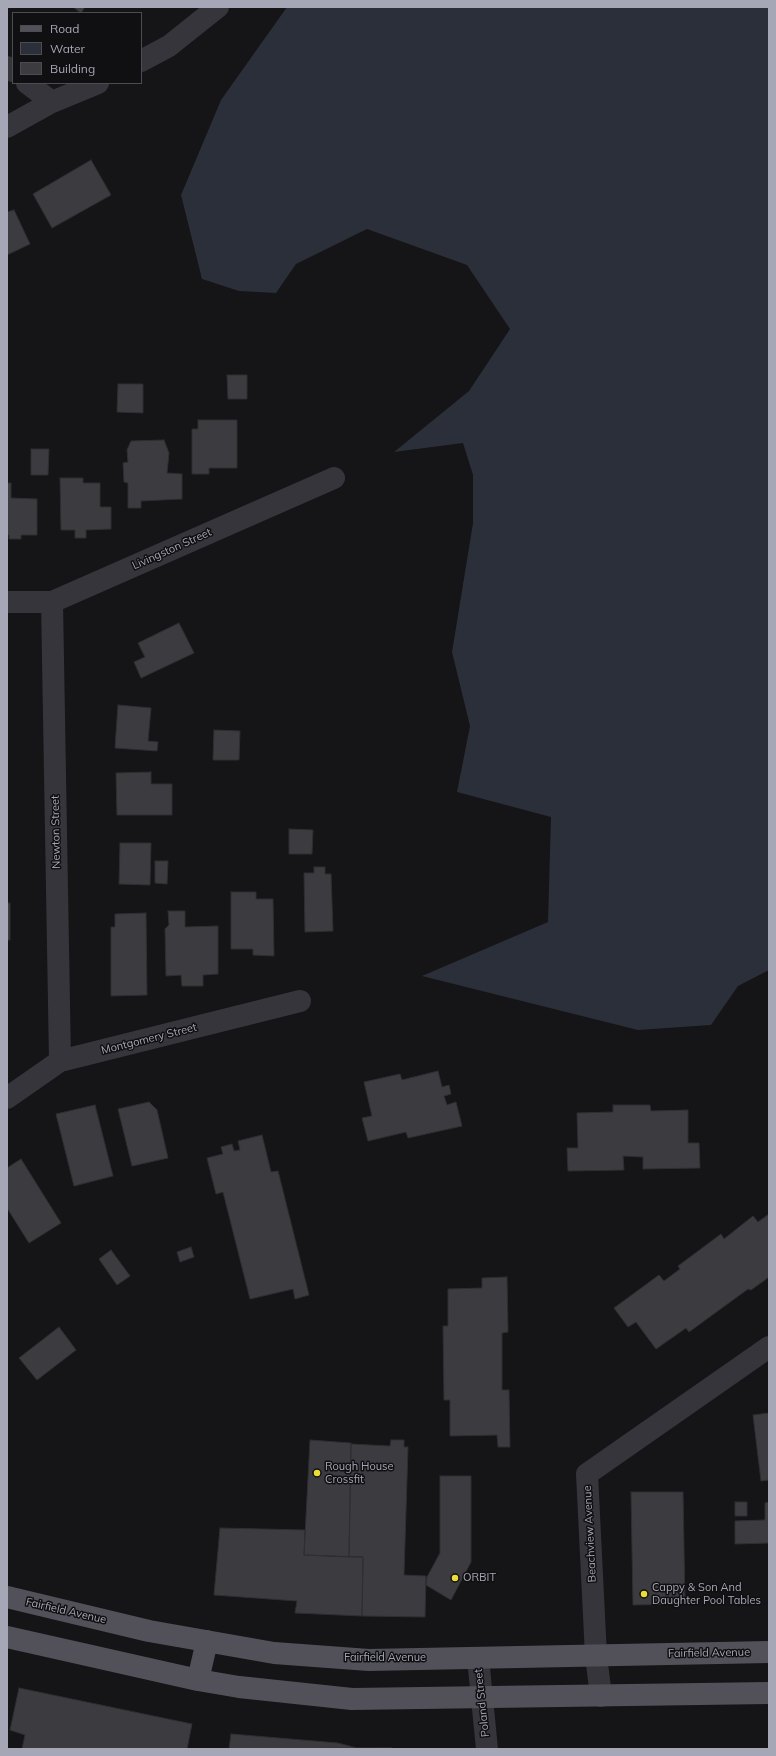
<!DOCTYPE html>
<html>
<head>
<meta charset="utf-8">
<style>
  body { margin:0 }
  #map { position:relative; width:776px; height:1756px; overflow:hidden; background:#151416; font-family:Mulish,sans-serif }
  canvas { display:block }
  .frame { position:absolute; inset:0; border:8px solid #a6a7b6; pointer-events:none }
  .legend { position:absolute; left:12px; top:12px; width:130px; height:72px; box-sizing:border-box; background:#100f11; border:1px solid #4c4c53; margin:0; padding:5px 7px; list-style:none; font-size:12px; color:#a6a7b6 }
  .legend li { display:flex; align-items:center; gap:8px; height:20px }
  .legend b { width:20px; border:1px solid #4c4c53 }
</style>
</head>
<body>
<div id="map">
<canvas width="776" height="1756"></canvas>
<div class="frame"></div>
<ul class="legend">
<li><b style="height:5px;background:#52515a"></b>Road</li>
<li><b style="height:11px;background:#2b2f39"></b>Water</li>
<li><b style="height:11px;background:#3c3b40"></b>Building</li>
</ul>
</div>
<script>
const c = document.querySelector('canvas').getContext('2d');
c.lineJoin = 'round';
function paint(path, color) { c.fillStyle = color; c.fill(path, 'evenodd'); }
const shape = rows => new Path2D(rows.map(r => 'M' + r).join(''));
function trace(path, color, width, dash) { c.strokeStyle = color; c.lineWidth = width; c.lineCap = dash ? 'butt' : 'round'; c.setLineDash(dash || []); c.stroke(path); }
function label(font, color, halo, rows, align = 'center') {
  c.font = font + ' Mulish,sans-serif'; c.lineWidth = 3; c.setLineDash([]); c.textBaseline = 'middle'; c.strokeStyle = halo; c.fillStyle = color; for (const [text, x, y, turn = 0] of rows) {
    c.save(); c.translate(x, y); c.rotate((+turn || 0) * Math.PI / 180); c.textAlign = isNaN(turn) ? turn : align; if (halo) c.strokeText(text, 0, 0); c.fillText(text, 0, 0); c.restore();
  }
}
const water = shape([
  [287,7,769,7,769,970,738,986,711,1025,638,1030,422,976,548,922,551,817,457,792,470,726,452,652,473,523,473,475,463,443,394,452,469,391,510,329,467,265,367,229,296,264,276,293,239,291,202,279,181,195,221,100]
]);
const building = shape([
  [73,7,85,7,81,13,73,7],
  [91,160,111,195,52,228,33,194,91,160],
  [14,210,30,244,7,255,7,212,14,210],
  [227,375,247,375,247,399,228,399,227,375],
  [118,384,143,384,143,413,117,412,118,384],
  [198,420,237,420,237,468,209,468,209,474,192,474,192,429,198,429,198,420],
  [164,440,169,453,167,473,182,474,182,499,141,501,141,508,128,508,128,483,124,482,123,463,128,462,127,450,131,441,164,440],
  [31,449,49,449,48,475,31,475,31,449],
  [60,478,83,478,83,483,100,483,100,507,111,507,111,529,86,530,86,538,75,538,75,530,61,530,60,478],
  [7,483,11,483,11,498,37,499,37,535,21,535,21,539,9,539,9,535,7,535,7,483],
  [179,623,194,653,141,678,134,662,145,657,138,643,179,623],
  [118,705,151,708,148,741,158,742,157,751,115,748,118,705],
  [214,730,240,731,239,760,213,760,214,730],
  [151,772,151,784,172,784,172,815,117,815,116,773,151,772],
  [289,829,313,830,312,854,289,854,289,829],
  [120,843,151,843,150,885,119,884,120,843],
  [155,861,168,861,167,884,155,883,155,861],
  [314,867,325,867,325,874,331,874,333,931,305,932,304,873,314,873,314,867],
  [231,892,256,892,256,899,273,899,274,956,253,955,253,949,231,949,231,892],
  [7,903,10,903,10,940,7,940,7,903],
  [168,911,185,911,185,927,218,926,218,974,203,975,203,986,182,986,181,975,166,976,165,929,169,925,168,911],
  [146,913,147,995,111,996,111,927,115,927,115,914,146,913],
  [438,1071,442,1087,449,1085,451,1094,444,1096,447,1105,456,1102,462,1126,408,1138,406,1132,368,1141,362,1118,372,1116,364,1082,400,1074,402,1080,438,1071],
  [149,1102,157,1110,168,1158,132,1166,118,1109,149,1102],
  [95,1105,113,1176,74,1186,56,1114,95,1105],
  [613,1105,650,1105,651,1111,688,1110,688,1143,699,1143,700,1168,643,1169,643,1157,623,1156,624,1170,568,1171,567,1148,578,1148,577,1113,613,1112,613,1105],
  [262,1135,271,1172,278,1171,309,1295,295,1299,293,1289,250,1299,223,1192,216,1194,207,1158,223,1154,221,1147,232,1144,234,1151,240,1150,238,1141,262,1135],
  [21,1159,61,1223,29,1243,7,1208,7,1168,21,1159],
  [769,1214,769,1277,751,1290,748,1289,689,1332,686,1328,656,1349,636,1322,628,1327,614,1308,659,1275,664,1281,680,1269,678,1266,721,1234,724,1239,753,1216,758,1222,769,1214],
  [191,1247,194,1257,180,1262,177,1252,191,1247],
  [111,1250,130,1276,117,1285,99,1259,111,1250],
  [507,1277,508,1332,502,1333,502,1390,509,1390,510,1447,498,1447,497,1435,450,1436,450,1400,444,1400,443,1326,448,1326,448,1289,482,1288,482,1278,507,1277],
  [59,1327,76,1350,37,1380,19,1358,59,1327],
  [769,1413,769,1480,761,1481,753,1415,769,1413],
  [310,1440,351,1443,349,1557,304,1555,310,1440],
  [391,1440,404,1440,404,1447,408,1447,404,1575,426,1576,425,1617,362,1616,363,1557,349,1557,351,1444,390,1446,391,1440],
  [440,1476,471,1476,471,1562,451,1600,426,1585,427,1577,440,1553,440,1476],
  [631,1492,683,1492,685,1604,633,1605,631,1492],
  [735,1502,747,1502,747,1516,735,1516,735,1502],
  [769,1502,769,1543,735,1544,735,1521,765,1520,765,1503,769,1502],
  [220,1528,305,1530,304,1555,363,1557,362,1616,295,1613,297,1601,214,1595,220,1528],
  [19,1688,192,1724,187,1749,22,1749,25,1735,10,1730,19,1688],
  [231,1734,338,1743,357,1748,392,1748,229,1749,231,1734]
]);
const minor = shape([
  [141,61,169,46,218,7],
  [7,67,13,71],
  [27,83,52,102],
  [7,127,52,102,98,83],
  [7,602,52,602,334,478],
  [52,602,60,1061],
  [7,1098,60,1061,300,1001],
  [478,1658,487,1749],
  [601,1696,596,1656,587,1474,769,1347]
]);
const major = shape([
  [7,1597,149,1631,274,1653,369,1660,769,1652],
  [7,1637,198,1680,239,1687,352,1699,769,1693],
  [198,1680,207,1641]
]);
const markers = [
  [317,1473,4,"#ecdd36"],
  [455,1578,4,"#ecdd36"],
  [644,1594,4,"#ecdd36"]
];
const streetNames = [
  ["Livingston Street",172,549,-24],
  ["Newton Street",56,832,-91],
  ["Montgomery Street",149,1039,-14],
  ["Beachview Avenue",590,1534,-93],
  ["Fairfield Avenue",66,1611,13],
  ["Fairfield Avenue",709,1653,-1],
  ["Fairfield Avenue",385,1658],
  ["Poland Street",482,1703,-96]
];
const poiNames = [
  ["Rough House",325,1467],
  ["Crossfit",325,1480],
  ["ORBIT",463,1578],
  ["Cappy & Son And",652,1588],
  ["Daughter Pool Tables",652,1601]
];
paint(water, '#2b2f39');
paint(building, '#3c3b40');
trace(building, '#2f2e32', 1);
trace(minor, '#36353b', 22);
trace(major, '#52515a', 22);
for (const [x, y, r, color] of markers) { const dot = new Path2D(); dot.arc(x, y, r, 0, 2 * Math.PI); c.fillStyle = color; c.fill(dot); trace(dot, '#100f11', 1.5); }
label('11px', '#a6a7b6', '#100f11', streetNames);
label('11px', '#a6a7b6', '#100f11', poiNames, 'left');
</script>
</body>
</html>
